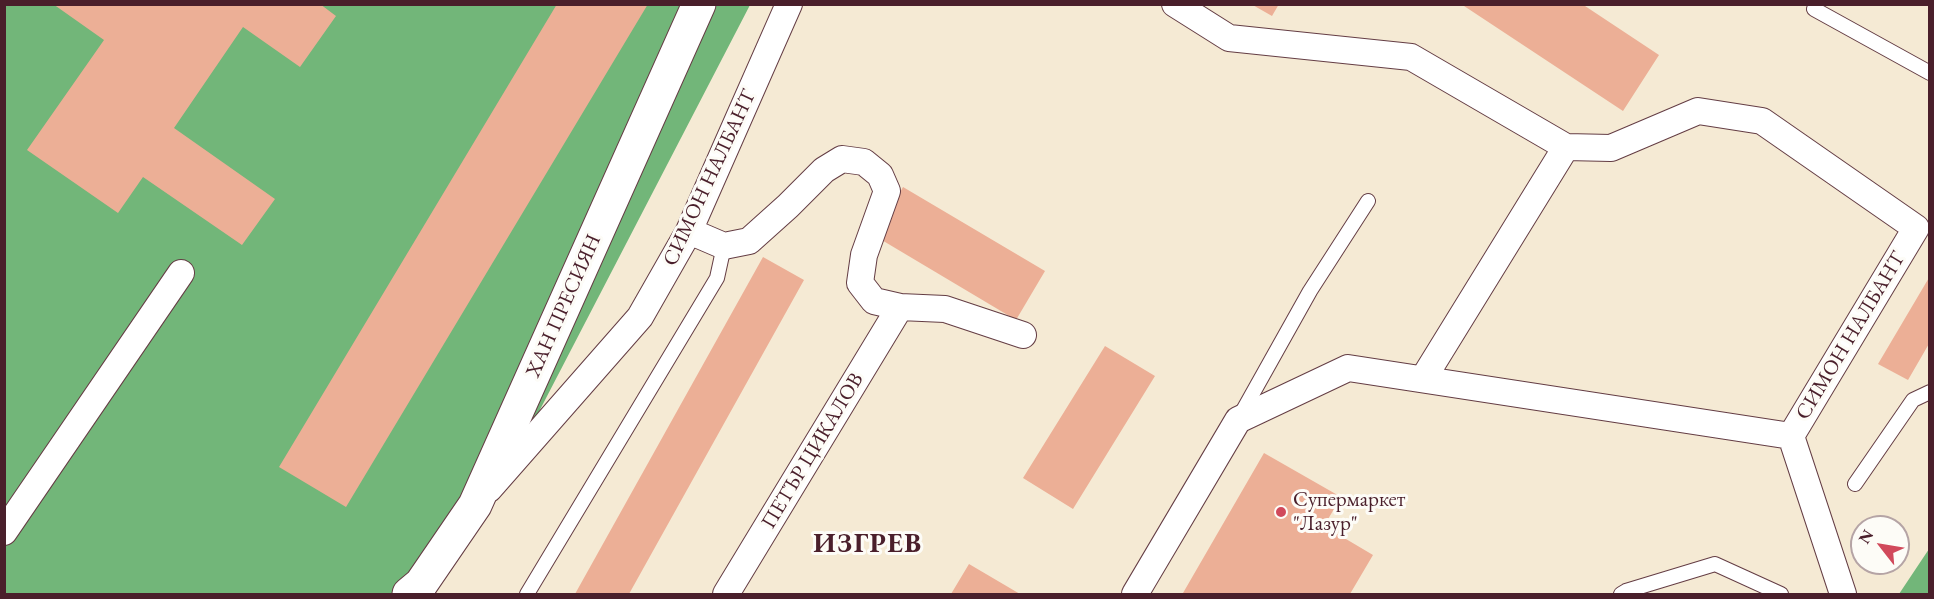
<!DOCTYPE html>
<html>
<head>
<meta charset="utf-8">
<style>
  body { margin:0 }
  #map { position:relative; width:1934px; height:599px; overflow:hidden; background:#f5ead4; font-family:"EB Garamond",serif }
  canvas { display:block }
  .frame { position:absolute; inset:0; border:6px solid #4a1f2b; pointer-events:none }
  .north { position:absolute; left:1850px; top:515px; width:60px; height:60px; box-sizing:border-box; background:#fdfcf7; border:2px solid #b5a4a5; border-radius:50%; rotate:301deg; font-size:16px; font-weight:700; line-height:24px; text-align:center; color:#4a1f2b }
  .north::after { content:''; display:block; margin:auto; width:21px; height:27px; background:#d1495b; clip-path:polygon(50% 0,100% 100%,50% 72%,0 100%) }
</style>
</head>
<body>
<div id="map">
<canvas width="1934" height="599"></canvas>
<div class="frame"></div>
<div class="north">N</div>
</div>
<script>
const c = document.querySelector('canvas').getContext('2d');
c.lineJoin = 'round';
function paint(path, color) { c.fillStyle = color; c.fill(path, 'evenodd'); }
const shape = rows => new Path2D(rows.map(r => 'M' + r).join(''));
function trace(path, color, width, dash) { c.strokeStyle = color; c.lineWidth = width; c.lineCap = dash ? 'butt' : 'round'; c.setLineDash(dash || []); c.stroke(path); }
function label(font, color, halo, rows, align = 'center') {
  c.font = font + ' "EB Garamond",serif'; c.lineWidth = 6; c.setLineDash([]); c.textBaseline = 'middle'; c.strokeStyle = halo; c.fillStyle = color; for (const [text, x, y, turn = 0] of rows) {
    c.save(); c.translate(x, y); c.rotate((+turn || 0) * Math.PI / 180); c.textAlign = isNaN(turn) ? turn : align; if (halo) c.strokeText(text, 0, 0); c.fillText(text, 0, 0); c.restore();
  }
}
const forest = shape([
  [4,5,750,5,476,533,431,594,5,594],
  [1929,549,1929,594,1899,594]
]);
const building = shape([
  [53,4,320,4,336,16,300,67,243,27,174,128,275,199,242,245,143,177,118,213,27,150,104,40],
  [557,4,648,4,346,507,279,467],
  [1251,4,1279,4,1272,16],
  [1461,4,1582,4,1659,55,1623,111],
  [903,187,1045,271,1016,320,875,236],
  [763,257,804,280,629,594,575,594],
  [1930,276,1930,342,1908,380,1878,364],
  [1105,346,1155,376,1073,509,1023,478],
  [1264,453,1341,497,1324,526,1373,555,1350,594,1186,594,1183,593],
  [969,564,1020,594,951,594]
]);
const service = shape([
  [1814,9,1930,73],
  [1240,416,1310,291,1368,201],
  [1855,484,1913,400,1930,392],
  [527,594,717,278,724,246],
  [1621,594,1626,591,1715,564,1781,594]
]);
const minor = shape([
  [1175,4,1229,38,1411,57,1566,147,1611,148,1698,111,1762,121,1916,228,1791,436],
  [689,231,724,246,749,241,788,206,824,170,842,159,864,162,880,175,887,191,864,255,860,283,874,301,900,307,945,309,1023,335],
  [1423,379,1566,147],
  [1791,436,1843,594],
  [489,489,640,317,689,231,789,4],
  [4,532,181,273],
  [726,594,900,307],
  [1135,594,1238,420,1348,368,1791,436]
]);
const tertiary = shape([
  [409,594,421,584,475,505,699,4]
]);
const markers = [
  [1281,512,6,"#d1495b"]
];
const streetNames = [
  ["СИМОН НАЛБАНТ",710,178,-65],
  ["ХАН ПРЕСИЯН",564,306,-66],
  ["СИМОН НАЛБАНТ",1851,336,-59],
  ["ПЕТЪР ЦИКАЛОВ",813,451,-59]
];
const poiNames = [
  ["Супермаркет",1293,500],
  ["\"Лазур\"",1293,524]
];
const districtNames = [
  ["ИЗГРЕВ",868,545]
];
paint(forest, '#72b679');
paint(building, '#ecaf96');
trace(service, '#643d44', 16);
trace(minor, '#643d44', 28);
trace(tertiary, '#643d44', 35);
trace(service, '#fff', 14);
trace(minor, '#fff', 26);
trace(tertiary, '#fff', 33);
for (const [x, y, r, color] of markers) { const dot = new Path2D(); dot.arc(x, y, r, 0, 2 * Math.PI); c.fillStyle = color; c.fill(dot); trace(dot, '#fdfcf7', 2); }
label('21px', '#4a1f2b', '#fdfcf7', streetNames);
label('21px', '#4a1f2b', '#fdfcf7', poiNames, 'left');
c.letterSpacing = '1.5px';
label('bold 27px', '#4a1f2b', '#fdfcf7', districtNames);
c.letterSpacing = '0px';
</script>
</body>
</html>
